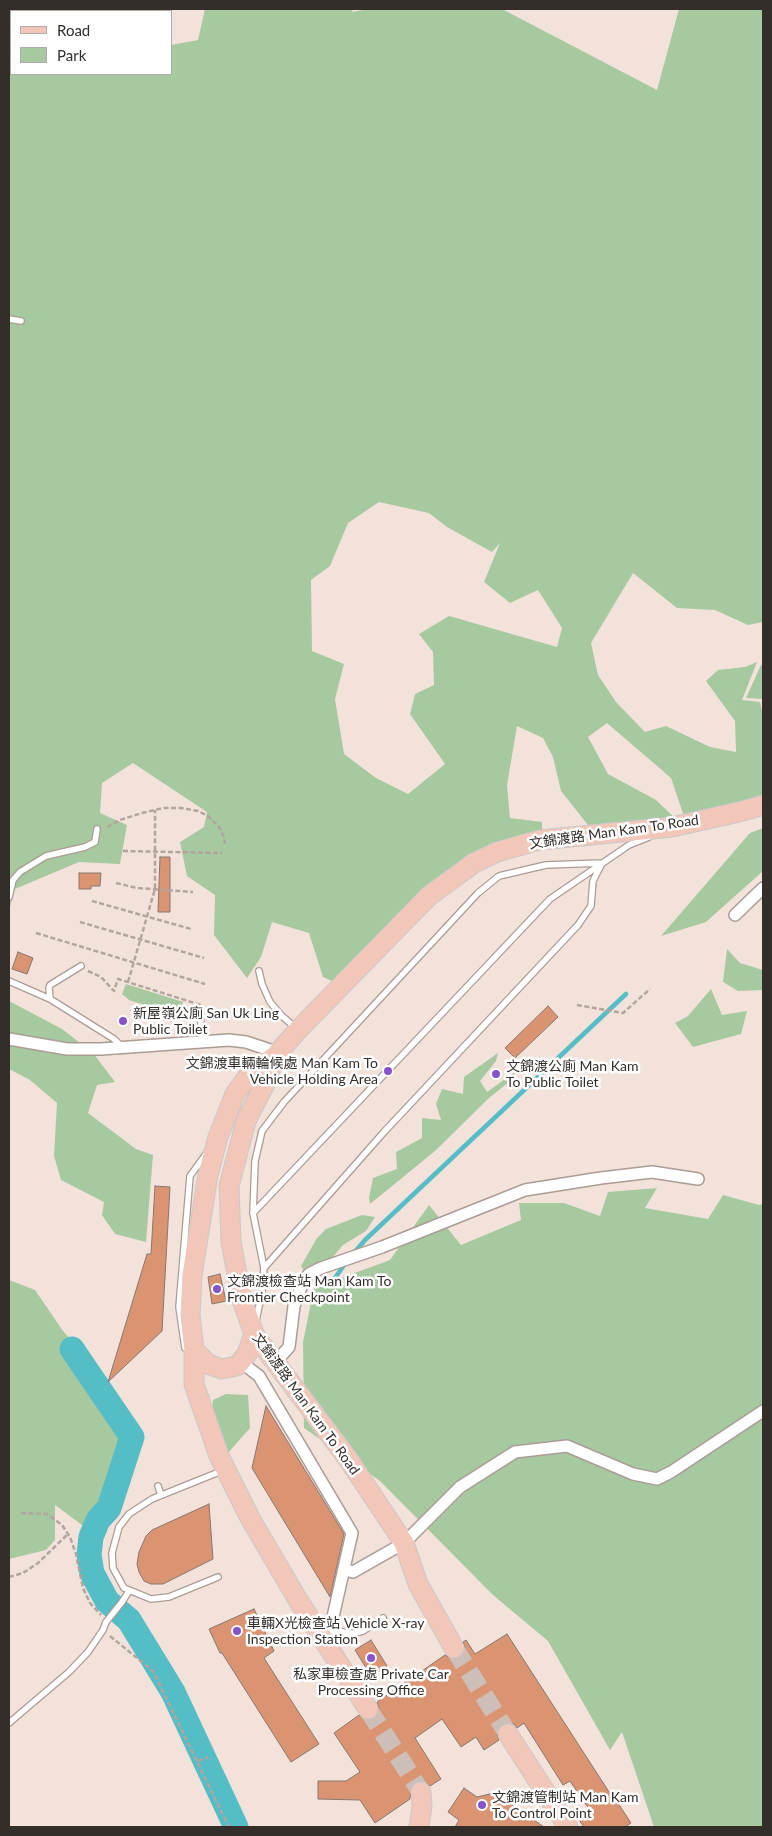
<!DOCTYPE html>
<html>
<head>
<meta charset="utf-8">
<style>
  body { margin:0 }
  #map { position:relative; width:772px; height:1836px; overflow:hidden; background:#f3e2da; font-family:Lato,sans-serif }
  canvas { display:block }
  .frame { position:absolute; inset:0; border:10px solid #342e2b; pointer-events:none }
  .legend { position:absolute; left:10px; top:10px; width:162px; height:65px; box-sizing:border-box; background:#fff; border:1px solid #aeabaa; margin:0; padding:6px 9px; list-style:none; font-size:15px; color:#342e2b }
  .legend li { display:flex; align-items:center; gap:10px; height:25px }
  .legend b { width:25px; border:1px solid #aeabaa }
</style>
</head>
<body>
<div id="map">
<canvas width="772" height="1836"></canvas>
<div class="frame"></div>
<ul class="legend">
<li><b style="height:6px;background:#f2c6b8"></b>Road</li>
<li><b style="height:14px;background:#a7c9a0"></b>Park</li>
</ul>
</div>
<script>
const c = document.querySelector('canvas').getContext('2d');
c.lineJoin = 'round';
function paint(path, color) { c.fillStyle = color; c.fill(path, 'evenodd'); }
const shape = rows => new Path2D(rows.map(r => 'M' + r).join(''));
function trace(path, color, width, dash) { c.strokeStyle = color; c.lineWidth = width; c.lineCap = dash ? 'butt' : 'round'; c.setLineDash(dash || []); c.stroke(path); }
function label(font, color, halo, rows, align = 'center') {
  c.font = font + ' Lato,"Noto Sans SC",sans-serif'; c.lineWidth = 5; c.setLineDash([]); c.textBaseline = 'middle'; c.strokeStyle = halo; c.fillStyle = color; for (const [text, x, y, turn = 0] of rows) {
    c.save(); c.translate(x, y); c.rotate((+turn || 0) * Math.PI / 180); c.textAlign = isNaN(turn) ? turn : align; if (halo) c.strokeText(text, 0, 0); c.fillText(text, 0, 0); c.restore();
  }
}
const green = shape([
  [9,9,60,9,64,11,11,11,11,74,171,74,171,45,198,40,205,9,353,9,352,12,369,9,502,9,657,90,679,9,763,9,763,622,748,625,715,610,677,608,633,573,591,643,598,675,616,702,645,732,666,726,710,747,736,752,735,721,706,681,718,670,745,667,757,662,742,700,760,702,763,716,763,805,688,828,671,778,607,723,588,737,608,774,656,800,679,822,592,830,561,791,553,757,543,738,517,726,507,785,510,818,542,822,542,835,471,857,338,984,323,977,309,933,272,922,261,957,247,978,214,935,215,895,187,876,180,842,204,827,207,812,133,763,102,783,100,813,127,825,120,864,79,862,15,889,9,911],
  [379,502,429,513,447,527,492,552,500,543,484,582,510,603,538,590,562,628,557,647,449,616,419,634,433,652,434,685,415,694,410,714,445,764,408,794,376,778,344,754,335,699,344,664,312,651,311,580,330,566,348,523],
  [763,664,763,699,746,698,761,665],
  [763,828,763,871,706,922,661,936,750,833],
  [727,949,740,963,763,970,763,990,738,991,723,982],
  [126,984,183,1002,180,1011,169,1013,129,1000,122,994],
  [711,989,722,1015,747,1011,741,1034,693,1047,675,1023,688,1016],
  [9,1001,62,1029,93,1053,115,1082,97,1085,88,1113,136,1149,153,1155,146,1242,115,1234,102,1215,104,1202,61,1180,54,1156,57,1103,30,1080,9,1069],
  [498,1053,496,1061,480,1081,487,1092,515,1072,515,1077,489,1098,435,1151,370,1204,369,1198,373,1178,397,1169,396,1152,422,1138,422,1118,441,1120,436,1104,442,1089,463,1094,464,1077],
  [657,1188,645,1208,708,1219,723,1195,759,1205,763,1204,763,1827,654,1827,622,1732,610,1750,548,1641,493,1595,380,1481,304,1428,303,1342,314,1288,390,1260,429,1205,461,1245,521,1220,519,1203,564,1203,600,1216,608,1192],
  [362,1215,375,1217,366,1231,343,1245,312,1282,301,1266,317,1238,326,1229],
  [9,1280,35,1290,63,1331,105,1378,113,1405,129,1416,138,1432,114,1502,90,1531,55,1505,55,1540,46,1550,9,1559],
  [226,1394,248,1395,250,1428,227,1454,212,1411,213,1400]
]);
const stream = shape([
  [354,1253,365,1240,626,994],
  [330,1285,347,1261]
]);
const river = shape([
  [72,1349,132,1437,109,1508,98,1520,91,1537,89,1555,92,1573,107,1601,129,1620,173,1692,236,1827]
]);
const building = shape([
  [160,857,170,857,170,912,158,912,160,857],
  [79,873,101,873,100,886,91,886,91,889,79,889,79,873],
  [18,952,33,958,27,974,12,969,18,952],
  [548,1006,558,1017,515,1058,505,1048,548,1006],
  [155,1186,170,1187,162,1331,108,1382,147,1254,151,1254,155,1186],
  [220,1274,226,1301,212,1304,208,1277,220,1274],
  [266,1406,344,1534,330,1597,252,1468,266,1406],
  [209,1504,213,1559,163,1584,151,1584,144,1581,139,1572,137,1564,139,1552,146,1536,152,1530,209,1504],
  [254,1609,274,1651,264,1658,319,1744,291,1762,222,1653,220,1653,209,1629,254,1609],
  [507,1634,611,1795,612,1794,631,1823,625,1827,584,1827,577,1817,589,1809,570,1781,563,1785,524,1723,517,1728,514,1724,508,1723,502,1725,497,1734,499,1740,484,1750,476,1737,461,1747,442,1719,415,1738,441,1779,430,1786,425,1782,415,1782,411,1788,410,1799,375,1823,360,1800,318,1799,318,1781,346,1781,360,1772,334,1733,359,1715,368,1720,374,1718,379,1709,377,1702,445,1655,453,1659,460,1658,464,1653,465,1648,463,1642,466,1640,475,1654,507,1634],
  [371,1640,387,1666,371,1676,355,1650,371,1640],
  [464,1788,477,1797,494,1793,544,1827,455,1827,459,1820,448,1812,464,1788]
]);
const primaryTunnel = shape([
  [454,1648,508,1734],
  [368,1709,421,1792]
]);
const path = shape([
  [107,827,120,820,142,813,163,808,181,808,198,811,208,816,219,827,224,837,225,844],
  [123,851,222,853],
  [116,883,137,888,193,892],
  [92,901,191,929],
  [80,922,204,958],
  [36,933,205,984],
  [88,971,101,977,114,991,118,979,201,1005],
  [128,982,155,889,155,810],
  [577,1005,623,1013,650,989],
  [21,1513,47,1514,62,1525,70,1537,76,1554,83,1588,90,1603,101,1615],
  [9,1577,23,1573,38,1563,68,1534],
  [110,1636,153,1671,229,1827],
  [198,1761,208,1757]
]);
const lane = shape([
  [9,319,21,321],
  [9,897,13,880,20,872,46,856,85,847,95,842,97,829],
  [259,971,262,984,270,1002,282,1016,297,1029],
  [9,981,50,999,114,1039,122,1047],
  [50,999,49,988,50,985,81,966],
  [200,1015,203,1041],
  [253,1213,550,899,629,845,649,837],
  [264,1268,384,1132,578,925,591,906,593,881,601,865],
  [256,1321,262,1291,264,1268,253,1213,255,1161,262,1131,284,1102,478,893,499,876,546,865,602,863],
  [185,1348,179,1307,190,1176,206,1154],
  [158,1486,161,1495],
  [218,1577,169,1597,151,1599,124,1588,113,1568,112,1553,119,1527,129,1514,152,1499,224,1470],
  [329,1629,347,1633,355,1633,363,1631,383,1618],
  [9,1723,69,1672,88,1652,103,1630,106,1622,122,1602,129,1591]
]);
const street = shape([
  [735,915,763,888],
  [9,1039,67,1049,101,1049,229,1040,246,1042,279,1053],
  [271,1357,279,1358,289,1347,294,1306,303,1282,309,1274,321,1268,382,1247,525,1190,601,1178,652,1172,698,1179],
  [241,1362,259,1376,352,1533,330,1630],
  [344,1569,353,1572,404,1543,460,1487,515,1452,567,1446,633,1474,657,1479,671,1472,763,1411]
]);
const primary = shape([
  [275,1056,266,1082,246,1121,229,1186,231,1242,242,1300,254,1334,348,1459,404,1543,418,1584,454,1648],
  [194,1350,208,1364,222,1369,237,1366,247,1354,254,1334],
  [368,1709,298,1600,251,1520,219,1456,194,1384,194,1350,190,1315,192,1275,208,1175,218,1137,235,1094,249,1075,275,1056,298,1030,429,896,474,863,497,852,540,840,672,827,743,811,763,805],
  [508,1734,568,1827],
  [419,1827,422,1806,421,1792]
]);
const markers = [
  [123,1021,5,"#8753cb"],
  [388,1071,5,"#8753cb"],
  [496,1074,5,"#8753cb"],
  [217,1289,5,"#8753cb"],
  [237,1631,5,"#8753cb"],
  [371,1658,5,"#8753cb"],
  [482,1805,5,"#8753cb"]
];
const streetNames = [
  ["文錦渡路 Man Kam To Road",614,832,-8],
  ["文錦渡路 Man Kam To Road",306,1404,54]
];
const poiNames = [
  ["新屋嶺公廁 San Uk Ling",133,1013],
  ["Public Toilet",133,1029],
  ["文錦渡車輛輪候處 Man Kam To",378,1063,"right"],
  ["Vehicle Holding Area",378,1079,"right"],
  ["文錦渡公廁 Man Kam",506,1066],
  ["To Public Toilet",506,1082],
  ["文錦渡檢查站 Man Kam To",227,1281],
  ["Frontier Checkpoint",227,1297],
  ["車輛X光檢查站 Vehicle X-ray",247,1623],
  ["Inspection Station",247,1639],
  ["私家車檢查處 Private Car",371,1674,"center"],
  ["Processing Office",371,1690,"center"],
  ["文錦渡管制站 Man Kam",492,1797],
  ["To Control Point",492,1813]
];
paint(green, '#a7c9a0');
trace(stream, '#54bdc6', 4.5);
trace(river, '#54bdc6', 25);
paint(building, '#da9472');
trace(building, '#867770', 1);
trace(primaryTunnel, '#cdbeb7', 19, [19, 9]);
trace(lane, '#ab9c95', 8);
trace(street, '#ab9c95', 14);
trace(primary, '#cac9c8', 21);
trace(path, '#b2a59e', 2.5, [5, 2.5]);
trace(lane, '#fff', 5.5);
trace(street, '#fff', 11);
trace(primary, '#f2c6b8', 19);
for (const [x, y, r, color] of markers) { const dot = new Path2D(); dot.arc(x, y, r, 0, 2 * Math.PI); c.fillStyle = color; c.fill(dot); trace(dot, '#fff', 2); }
label('14px', '#342e2b', '#fff', streetNames);
label('14px', '#342e2b', '#fff', poiNames, 'left');
</script>
</body>
</html>
